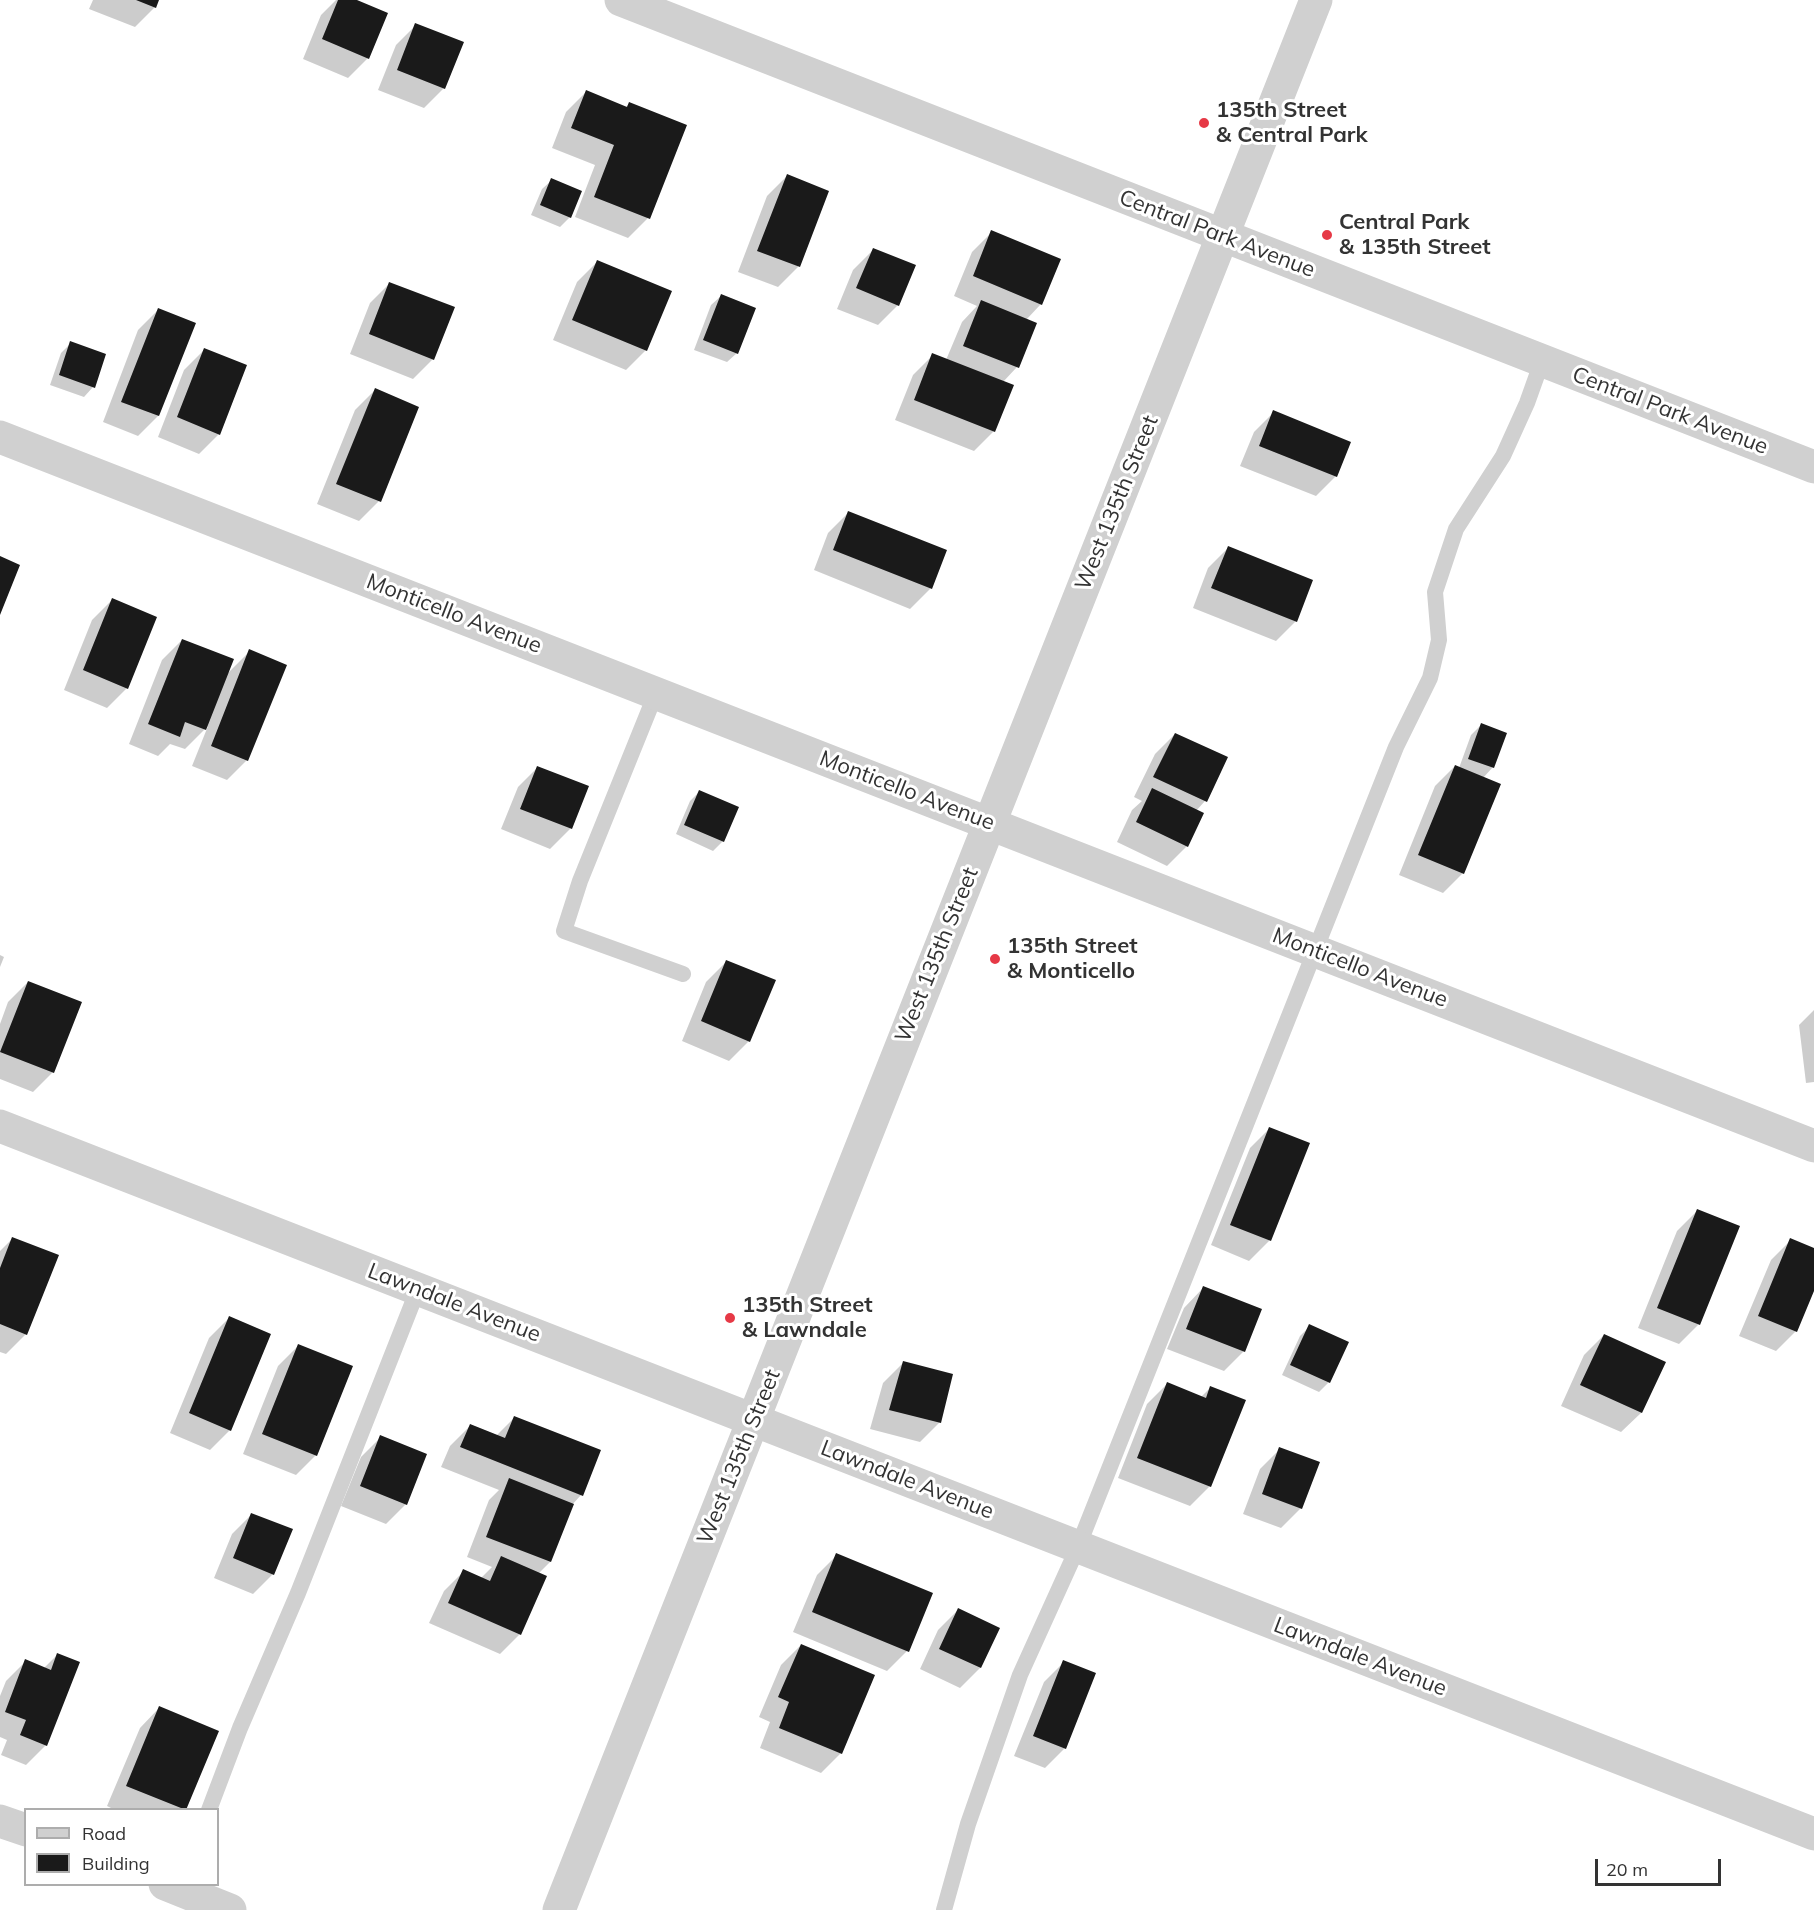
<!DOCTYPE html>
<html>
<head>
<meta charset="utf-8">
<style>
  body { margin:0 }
  #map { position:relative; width:1814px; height:1910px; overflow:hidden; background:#fff; font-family:Mulish,sans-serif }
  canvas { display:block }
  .legend { position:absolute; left:24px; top:1808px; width:195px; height:78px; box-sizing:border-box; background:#fff; border:2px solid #adadad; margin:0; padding:8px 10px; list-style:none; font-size:18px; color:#333 }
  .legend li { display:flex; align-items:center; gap:12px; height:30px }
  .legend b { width:30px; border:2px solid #adadad }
  .scale { position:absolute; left:1595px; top:1859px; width:126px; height:27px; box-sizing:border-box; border:3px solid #333; border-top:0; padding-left:8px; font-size:18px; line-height:21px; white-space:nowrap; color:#333; -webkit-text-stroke:4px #fff; paint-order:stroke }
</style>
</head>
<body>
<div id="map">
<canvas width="1814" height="1910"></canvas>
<ul class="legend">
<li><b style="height:8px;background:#d0d0d0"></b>Road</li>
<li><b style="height:16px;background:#1a1a1a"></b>Building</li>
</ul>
<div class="scale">20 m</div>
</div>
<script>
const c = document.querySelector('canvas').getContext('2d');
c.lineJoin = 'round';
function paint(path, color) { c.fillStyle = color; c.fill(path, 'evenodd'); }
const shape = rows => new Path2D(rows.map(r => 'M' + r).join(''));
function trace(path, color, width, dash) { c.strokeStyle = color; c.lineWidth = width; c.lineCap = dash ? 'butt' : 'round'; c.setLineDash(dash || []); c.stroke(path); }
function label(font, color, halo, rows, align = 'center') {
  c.font = font + ' Mulish,sans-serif'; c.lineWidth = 6; c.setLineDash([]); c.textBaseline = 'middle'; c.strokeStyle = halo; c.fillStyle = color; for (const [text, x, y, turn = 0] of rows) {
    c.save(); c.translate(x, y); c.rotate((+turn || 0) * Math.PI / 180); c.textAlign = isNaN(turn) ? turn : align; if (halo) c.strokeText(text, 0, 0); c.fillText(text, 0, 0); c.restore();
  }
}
const shadow = shape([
  [93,0,158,0,155,7,135,27,89,9],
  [336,0,353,0,368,58,348,78,303,59,321,15],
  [416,25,444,88,424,108,378,90,396,45],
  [586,92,625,108,629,104,648,218,628,238,575,217,595,165,552,148,566,112],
  [787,176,827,192,798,267,778,287,738,272,767,196],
  [552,180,570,217,560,227,531,215,542,189],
  [992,232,1041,304,1026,320,1035,323,1017,367,1003,382,994,431,974,451,895,420,913,375,933,355,946,360,962,322,977,306,954,296,972,252],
  [873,250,898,305,878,325,837,309,853,270],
  [597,262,646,350,626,370,553,340,577,282],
  [390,283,433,359,413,379,350,354,370,303],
  [721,296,737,353,727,362,694,350,711,305],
  [158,310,158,416,138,436,103,422,138,330],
  [71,343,104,355,93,387,84,397,50,385,61,353],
  [204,350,219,434,199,454,158,437,184,370],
  [375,390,379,501,359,521,317,504,355,410],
  [1274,412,1336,476,1316,496,1240,466,1254,432],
  [848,513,945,551,930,589,910,609,814,570,828,533],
  [1228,548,1296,621,1276,641,1193,608,1208,568],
  [112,600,127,688,107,708,64,690,92,620],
  [182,640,226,675,250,651,247,760,227,780,192,766,208,726,185,749,170,744,158,756,129,744,162,660],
  [1481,725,1493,767,1483,778,1463,873,1443,893,1399,875,1435,786,1455,766,1459,768,1471,735],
  [1175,734,1205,801,1196,811,1187,846,1167,866,1117,842,1132,810,1142,801,1134,797,1155,754],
  [538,767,587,787,570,829,550,849,501,829,518,787],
  [699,792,723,841,713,851,676,834,690,801],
  [0,955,4,957,0,967],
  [726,962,749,1041,729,1061,682,1041,706,982],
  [28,982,53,1072,33,1092,0,1079,0,1024,8,1002],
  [1814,1010,1814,1082,1806,1083,1799,1025],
  [1270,1128,1308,1143,1269,1241,1249,1261,1211,1245,1250,1148],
  [1697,1211,1699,1324,1679,1344,1638,1328,1677,1231],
  [12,1239,26,1334,6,1354,0,1352,0,1251],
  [1791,1240,1814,1250,1814,1287,1796,1331,1776,1351,1739,1336,1771,1260],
  [1203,1288,1244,1351,1224,1371,1167,1349,1184,1308],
  [229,1318,230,1430,210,1450,170,1433,209,1338],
  [1310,1326,1329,1382,1319,1392,1282,1375,1300,1336],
  [1604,1335,1664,1362,1641,1413,1621,1432,1561,1406,1584,1355],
  [298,1346,316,1455,296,1475,243,1454,278,1366],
  [903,1363,940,1422,920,1442,870,1429,883,1383],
  [1167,1384,1201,1397,1210,1388,1210,1486,1190,1506,1118,1478,1147,1404],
  [514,1418,599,1451,581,1495,572,1505,550,1562,538,1574,520,1634,500,1654,429,1623,444,1591,464,1571,481,1578,492,1567,467,1557,489,1500,499,1490,441,1467,450,1446,470,1426,496,1436],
  [381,1437,406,1504,386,1524,341,1506,361,1457],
  [1280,1449,1301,1508,1281,1528,1243,1514,1260,1469],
  [252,1514,273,1574,253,1594,214,1578,232,1534],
  [837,1555,907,1651,887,1671,793,1632,817,1575],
  [958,1610,980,1668,960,1688,920,1669,938,1630],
  [801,1645,841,1753,821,1773,760,1748,770,1722,759,1717,781,1665],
  [57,1655,46,1745,26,1765,1,1755,7,1740,0,1737,0,1696,6,1681,26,1661,44,1668],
  [1064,1662,1065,1748,1045,1768,1014,1756,1044,1682],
  [159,1708,185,1809,115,1810,107,1806,140,1728]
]);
const building = shape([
  [136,0,159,0,156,8],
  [338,0,357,0,388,13,369,59,322,39],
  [415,23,464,42,445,89,397,70],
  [586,90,627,107,629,102,687,125,650,219,594,197,614,145,571,128],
  [787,174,829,191,800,267,757,251],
  [551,178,582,191,571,218,540,205],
  [991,230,1061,259,1042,305,973,276],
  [873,248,916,265,899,306,856,288],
  [597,260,672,291,647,351,572,320],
  [389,282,455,307,434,360,369,334],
  [721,294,756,308,738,354,703,340],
  [981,300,1037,323,1019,368,963,346],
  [158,308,196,323,159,416,121,402],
  [70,341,106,354,95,388,59,375],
  [204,348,247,365,220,435,177,417],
  [932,353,1014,385,995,432,914,400],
  [375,388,419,407,381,502,336,484],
  [1273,410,1351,442,1337,477,1259,446],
  [848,511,947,550,932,589,833,550],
  [1228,546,1313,580,1297,622,1211,588],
  [0,556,20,565,0,615],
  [112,598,157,617,128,689,83,670],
  [182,639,234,659,206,730,185,722,180,737,148,724],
  [249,649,287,665,248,761,211,746],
  [1481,723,1507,733,1494,768,1468,759],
  [1175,733,1228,757,1207,802,1153,777],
  [1455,765,1501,784,1464,874,1418,855],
  [537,766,589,786,572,829,520,809],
  [1152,788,1204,813,1188,847,1136,822],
  [699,790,739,807,724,842,684,825],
  [726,960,776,980,750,1042,701,1021],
  [28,981,82,1002,54,1073,0,1052],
  [1269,1127,1310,1143,1271,1241,1230,1225],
  [1697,1209,1740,1226,1700,1325,1657,1308],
  [12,1237,59,1255,27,1335,0,1324,0,1268],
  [1790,1238,1814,1248,1814,1291,1797,1332,1758,1316],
  [1203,1286,1262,1309,1245,1352,1186,1329],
  [229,1316,271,1334,231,1431,189,1413],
  [1309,1324,1349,1342,1330,1383,1290,1365],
  [1604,1334,1666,1362,1642,1413,1580,1385],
  [298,1344,353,1366,317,1456,262,1434],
  [903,1361,953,1374,941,1423,889,1410],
  [1167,1382,1206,1398,1210,1386,1246,1400,1211,1487,1137,1458],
  [514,1416,601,1450,583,1496,460,1447,470,1424,505,1438],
  [380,1435,427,1454,407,1505,360,1486],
  [1279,1447,1320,1462,1302,1509,1262,1494],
  [509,1478,574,1504,551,1562,486,1537],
  [251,1513,293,1529,274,1575,233,1558],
  [836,1553,933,1593,909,1652,812,1612],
  [501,1556,547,1576,521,1635,448,1603,463,1569,490,1581],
  [958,1608,1000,1628,981,1668,939,1649],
  [801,1644,875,1675,842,1754,779,1728,789,1702,778,1697],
  [57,1653,80,1662,47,1746,20,1735,26,1720,5,1712,25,1659,51,1670],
  [1063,1660,1096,1673,1066,1749,1033,1736],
  [159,1706,219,1731,186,1810,126,1786]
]);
const service = shape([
  [656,693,580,881,564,931,683,974],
  [209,1810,240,1728,298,1593,418,1289],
  [944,1910,968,1824,1020,1675,1078,1547,1396,747,1430,678,1439,640,1435,592,1456,529,1503,456,1527,403,1542,361]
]);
const minor = shape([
  [621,0,1814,467],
  [0,437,1814,1146],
  [0,1126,1814,1834],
  [0,1821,26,1830],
  [165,1884,230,1910]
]);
const tertiary = shape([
  [559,1910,1316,0]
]);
const markers = [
  [1204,123,6,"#e63946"],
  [1327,235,6,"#e63946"],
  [995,959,6,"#e63946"],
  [730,1318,6,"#e63946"]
];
const poiNames = [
  ["135th Street",1216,110],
  ["& Central Park",1216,135],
  ["Central Park",1339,222],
  ["& 135th Street",1339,247],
  ["135th Street",1007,946],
  ["& Monticello",1007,971],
  ["135th Street",742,1305],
  ["& Lawndale",742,1330]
];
const streetNames = [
  ["Central Park Avenue",1217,234,21],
  ["Central Park Avenue",1670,411,21],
  ["West 135th Street",1117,503,-68],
  ["Monticello Avenue",454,614,21],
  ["Monticello Avenue",907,791,21],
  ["West 135th Street",937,955,-68],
  ["Monticello Avenue",1360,968,21],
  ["Lawndale Avenue",454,1303,21],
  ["West 135th Street",739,1457,-68],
  ["Lawndale Avenue",907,1480,21],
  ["Lawndale Avenue",1360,1657,21]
];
paint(shadow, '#0003');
paint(building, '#1a1a1a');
trace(service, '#d0d0d0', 16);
trace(minor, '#d0d0d0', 33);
trace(tertiary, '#d0d0d0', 33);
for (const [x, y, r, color] of markers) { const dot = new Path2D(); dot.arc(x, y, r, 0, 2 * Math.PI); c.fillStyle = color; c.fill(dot); trace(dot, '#fff', 2); }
label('bold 22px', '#333', '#fff', poiNames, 'left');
label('22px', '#333', '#fff', streetNames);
</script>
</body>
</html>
